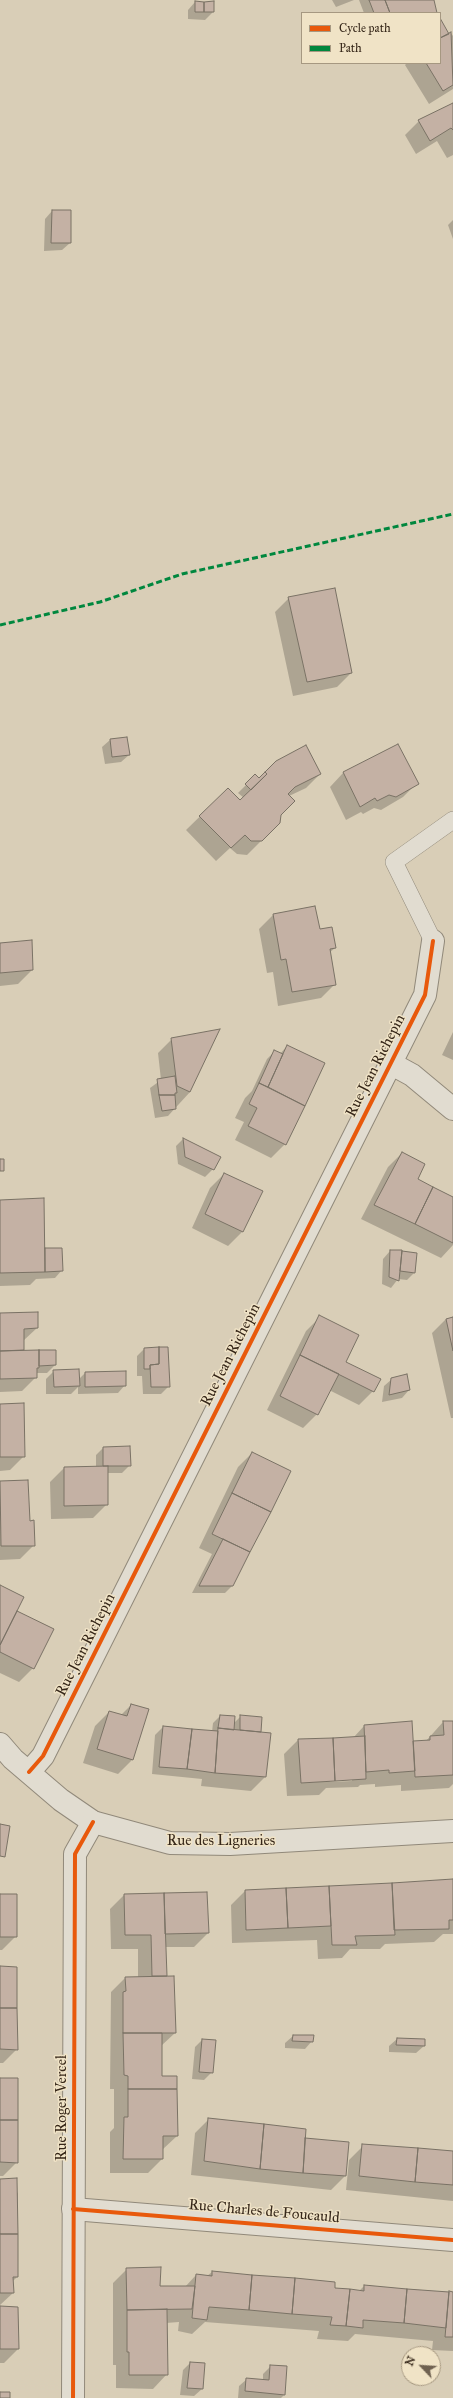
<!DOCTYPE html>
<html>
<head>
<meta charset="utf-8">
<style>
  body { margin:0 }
  #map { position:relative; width:453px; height:2398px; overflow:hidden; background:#d9ceb7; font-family:"IM FELL Great Primer",serif }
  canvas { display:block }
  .legend { position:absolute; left:301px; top:12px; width:140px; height:52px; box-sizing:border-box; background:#f0e3c6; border:1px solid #a69881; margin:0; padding:5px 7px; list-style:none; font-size:12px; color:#362719 }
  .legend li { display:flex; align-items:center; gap:8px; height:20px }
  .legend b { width:20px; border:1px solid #a69881 }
  .north { position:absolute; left:401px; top:2346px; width:40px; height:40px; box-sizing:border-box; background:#f0e3c6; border:1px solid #a69881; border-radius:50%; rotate:295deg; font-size:11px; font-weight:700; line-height:16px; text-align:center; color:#362719 }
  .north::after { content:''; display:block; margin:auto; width:14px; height:18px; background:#6f6150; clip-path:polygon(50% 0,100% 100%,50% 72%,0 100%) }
</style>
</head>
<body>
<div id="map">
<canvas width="453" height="2398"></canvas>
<ul class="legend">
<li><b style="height:5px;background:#e8590c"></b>Cycle path</li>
<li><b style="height:5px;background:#00873e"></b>Path</li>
</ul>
<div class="north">N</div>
</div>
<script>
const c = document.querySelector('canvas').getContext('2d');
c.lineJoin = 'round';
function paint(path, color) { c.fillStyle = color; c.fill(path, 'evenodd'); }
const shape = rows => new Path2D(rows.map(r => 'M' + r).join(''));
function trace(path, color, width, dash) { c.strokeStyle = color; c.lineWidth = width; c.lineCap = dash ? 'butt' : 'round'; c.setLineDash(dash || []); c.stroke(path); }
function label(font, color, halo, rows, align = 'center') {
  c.font = font + ' "IM FELL Great Primer",serif'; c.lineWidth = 3; c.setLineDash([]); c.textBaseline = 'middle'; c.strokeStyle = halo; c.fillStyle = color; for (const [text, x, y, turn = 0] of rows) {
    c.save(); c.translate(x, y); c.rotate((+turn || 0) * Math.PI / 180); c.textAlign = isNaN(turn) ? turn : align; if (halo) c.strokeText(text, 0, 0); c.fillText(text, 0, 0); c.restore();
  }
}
const shadow = shape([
  [332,0,354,0,336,7],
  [359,0,433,0,436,13,364,13],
  [195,2,213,12,205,20,188,19,188,10],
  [440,20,448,35,451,33,453,36,453,89,429,104,405,65,407,63,440,63],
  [453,103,453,155,447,158,437,141,416,154,405,135,419,121],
  [52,211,70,243,62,250,44,251,45,219],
  [453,220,453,239,448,225],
  [289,598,351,673,337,687,293,696,275,612],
  [126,738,129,755,121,762,105,764,102,747,110,740],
  [398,746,417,783,403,797,381,810,374,808,363,814,361,812,346,820,330,787,343,773],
  [320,774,306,788,289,796,279,815,279,823,247,855,237,854,230,848,216,861,186,830,228,789,240,802,244,798,238,793,255,776,259,779],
  [315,907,319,930,335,948,329,953,335,984,321,998,278,1006,273,972,267,973,259,929,273,915],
  [0,944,32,970,18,984,0,986],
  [453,1032,453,1060,442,1055],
  [172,1039,190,1092,168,1116,155,1118,150,1088,161,1080,158,1053],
  [287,1046,324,1063,285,1144,271,1158,235,1140,244,1122,235,1118,245,1098,252,1091,267,1059,275,1051,280,1054],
  [183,1139,219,1157,213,1169,205,1177,178,1164,176,1146],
  [402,1153,416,1180,453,1198,453,1245,441,1258,361,1219,388,1167],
  [224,1174,261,1192,242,1232,228,1246,192,1228,210,1188],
  [0,1201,62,1270,55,1278,36,1279,30,1285,0,1286],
  [390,1251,416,1254,415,1272,407,1280,398,1279,391,1288,382,1284,383,1259],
  [0,1314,37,1328,23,1341,23,1351,55,1365,47,1373,36,1373,36,1377,22,1391,0,1392],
  [320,1317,344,1362,373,1391,359,1405,329,1390,317,1414,303,1428,267,1410,306,1331],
  [453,1318,453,1418,451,1418,432,1333,446,1319],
  [144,1349,169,1386,161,1394,143,1394,142,1376,137,1376,137,1356],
  [54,1371,79,1379,85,1373,125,1385,118,1393,78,1394,78,1387,71,1394,46,1394,46,1379],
  [406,1375,409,1390,402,1398,382,1402,384,1386,392,1379],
  [0,1405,24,1456,10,1470,0,1471],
  [103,1448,130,1465,122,1473,107,1473,107,1504,93,1518,51,1519,50,1482,64,1468,96,1467,96,1455],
  [252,1453,233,1585,225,1593,192,1593,212,1554,199,1548,238,1467],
  [27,1481,29,1522,34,1545,20,1559,0,1560,0,1482],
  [0,1586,33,1668,19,1682,0,1673],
  [131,1705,147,1710,132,1760,118,1774,83,1763,95,1726,109,1712,121,1715],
  [220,1716,234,1723,241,1716,261,1718,260,1733,265,1777,251,1791,201,1786,202,1779,152,1774,155,1735,163,1727,212,1732,213,1723],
  [443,1722,453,1722,453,1784,449,1788,401,1791,401,1785,375,1787,375,1784,360,1785,358,1787,326,1788,319,1795,287,1796,284,1754,298,1740,353,1738,364,1726,412,1742,426,1741],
  [352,1779,352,1781,330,1782,329,1780],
  [453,1881,453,1934,443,1934,434,1942,385,1944,380,1949,350,1949,342,1958,318,1959,317,1940,232,1943,231,1905,245,1891],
  [0,1895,16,1936,2,1950,0,1950],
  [124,1895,208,1933,194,1947,165,1947,166,1977,175,2033,161,2046,161,2077,177,2136,162,2150,162,2159,148,2173,110,2173,110,2132,114,2128,114,2089,110,2089,111,1992,125,1978,138,1978,138,1949,111,1949,110,1909],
  [0,1967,17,2049,3,2063,0,2063],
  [293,2036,312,2041,305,2049,285,2048,285,2043],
  [397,2039,424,2046,416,2053,389,2052,389,2046],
  [202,2040,212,2072,204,2080,192,2079,195,2047],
  [0,2079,17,2162,3,2176,0,2176],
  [209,2119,345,2176,331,2190,191,2175,195,2133],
  [363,2146,453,2153,453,2201,346,2190,349,2160],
  [0,2180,18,2193,17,2277,12,2282,13,2293,0,2305],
  [127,2269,159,2287,185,2287,196,2275,207,2276,212,2272,334,2283,333,2289,359,2291,364,2286,453,2294,453,2351,432,2350,433,2341,355,2334,348,2341,317,2339,319,2331,205,2322,192,2334,178,2331,179,2322,166,2323,167,2374,153,2389,116,2388,116,2365,113,2365,113,2283],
  [0,2307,18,2349,4,2363,0,2363],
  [190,2363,202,2389,194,2396,180,2395,183,2370],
  [271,2366,286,2367,284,2395,281,2398,238,2398,239,2386,247,2379,263,2380,263,2374]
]);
const building = shape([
  [369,0,385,0,390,13,374,13,369,0],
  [385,0,434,0,437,13,390,13,385,0],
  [195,1,204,2,204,12,195,12,195,1],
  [214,1,214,12,204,12,204,2,214,1],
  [440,18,449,34,440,38,440,18],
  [451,32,453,85,443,91,426,63,440,63,440,38,451,32],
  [453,103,453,130,451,128,430,141,418,120,453,103],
  [52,210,71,210,71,243,51,243,52,210],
  [335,588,352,673,307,682,288,597,335,588],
  [127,737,130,755,112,757,110,739,127,737],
  [398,744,419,784,396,797,389,795,377,801,375,798,360,807,343,772,398,744],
  [306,745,321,774,295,787,288,794,295,801,281,815,280,823,262,841,251,841,245,835,231,848,199,816,228,788,240,800,267,774,265,772,276,761,306,745],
  [265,772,267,774,251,790,245,784,255,774,259,778,265,772],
  [315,906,320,929,332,927,336,948,330,949,336,985,292,992,286,959,281,960,273,914,315,906],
  [32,940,33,970,0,973,0,943,32,940],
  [220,1029,190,1092,177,1086,171,1038,220,1029],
  [287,1045,325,1063,305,1106,268,1087,287,1045],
  [274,1050,283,1054,268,1087,259,1083,274,1050],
  [175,1076,177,1093,175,1093,175,1095,159,1095,157,1079,175,1076],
  [259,1083,305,1106,286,1145,248,1126,257,1108,249,1104,259,1083],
  [159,1095,175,1095,176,1109,162,1111,159,1095],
  [183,1138,221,1157,214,1170,185,1157,183,1138],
  [402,1152,425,1164,418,1179,433,1187,415,1224,374,1205,402,1152],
  [0,1159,4,1159,4,1171,0,1171,0,1159],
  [224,1173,263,1191,243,1232,205,1214,224,1173],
  [433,1187,453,1197,453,1243,415,1224,433,1187],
  [44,1198,45,1272,0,1273,0,1200,44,1198],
  [45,1248,62,1248,63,1271,45,1272,45,1248],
  [390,1250,402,1250,399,1281,389,1277,390,1250],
  [402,1251,417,1253,415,1273,400,1271,402,1251],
  [38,1312,38,1328,24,1329,24,1350,0,1351,0,1313,38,1312],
  [319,1315,359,1335,346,1362,381,1379,374,1392,300,1355,319,1315],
  [453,1317,453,1351,446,1319,453,1317],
  [159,1347,168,1347,170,1387,151,1387,150,1365,159,1364,159,1347],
  [159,1347,159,1364,150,1365,150,1369,144,1369,144,1348,159,1347],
  [39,1350,39,1368,37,1368,37,1378,0,1379,0,1351,39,1350],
  [39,1350,56,1350,56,1365,39,1366,39,1350],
  [300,1355,339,1374,318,1415,280,1396,300,1355],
  [79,1369,80,1386,54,1387,53,1370,79,1369],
  [126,1371,126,1386,85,1387,85,1372,126,1371],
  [407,1374,410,1390,389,1395,391,1378,407,1374],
  [24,1403,25,1457,0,1457,0,1404,24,1403],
  [130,1446,131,1466,103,1466,103,1447,130,1446],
  [252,1452,291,1471,271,1512,232,1493,252,1452],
  [108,1466,108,1505,64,1506,64,1467,108,1466],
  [28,1480,30,1521,34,1520,35,1546,1,1546,0,1481,28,1480],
  [232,1493,271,1512,250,1552,212,1534,232,1493],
  [223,1539,250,1552,233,1586,199,1586,223,1539],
  [0,1585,24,1597,0,1645,0,1585],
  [17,1611,54,1629,34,1669,0,1652,0,1645,17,1611],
  [131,1704,149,1709,133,1760,97,1749,109,1711,127,1716,131,1704],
  [220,1715,235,1716,234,1730,218,1728,220,1715],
  [240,1715,262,1717,261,1732,240,1730,240,1715],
  [412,1721,415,1771,389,1773,389,1770,366,1772,364,1725,412,1721],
  [443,1721,453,1721,453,1775,415,1777,413,1741,430,1740,430,1736,444,1735,443,1721],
  [163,1726,192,1729,187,1769,159,1767,163,1726],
  [218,1728,271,1733,266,1777,215,1773,218,1728],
  [192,1729,218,1731,215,1773,187,1769,192,1729],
  [365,1736,366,1779,335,1781,333,1738,365,1736],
  [333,1738,335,1781,301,1783,298,1739,333,1738],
  [0,1824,10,1826,5,1857,0,1856,0,1824],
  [453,1879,453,1920,449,1920,449,1929,394,1930,392,1883,453,1879],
  [392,1883,395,1935,355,1936,357,1945,332,1945,329,1886,392,1883],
  [329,1886,331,1926,288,1928,286,1888,329,1886],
  [286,1888,288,1928,246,1930,245,1890,286,1888],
  [207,1892,209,1933,165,1934,164,1893,207,1892],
  [164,1893,167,1976,152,1976,151,1935,125,1935,124,1894,164,1893],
  [0,1894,17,1894,17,1937,0,1937,0,1894],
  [0,1966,17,1967,17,2008,0,2008,0,1966],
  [174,1976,176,2033,123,2033,123,1992,126,1991,125,1977,174,1976],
  [0,2008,17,2008,18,2050,0,2049,0,2008],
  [123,2033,162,2033,162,2076,177,2076,177,2089,128,2089,128,2076,124,2075,123,2033],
  [293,2035,314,2035,313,2042,292,2041,293,2035],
  [397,2038,425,2039,425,2046,396,2045,397,2038],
  [202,2039,216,2040,213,2073,199,2072,202,2039],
  [0,2078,18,2078,18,2120,0,2120,0,2078],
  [128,2089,177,2089,178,2136,163,2136,163,2159,123,2159,124,2117,128,2117,128,2089],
  [208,2118,264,2124,260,2169,204,2161,208,2118],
  [0,2120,18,2120,18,2163,0,2162,0,2120],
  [264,2124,306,2129,303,2173,260,2169,264,2124],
  [305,2138,349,2142,346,2176,303,2173,305,2138],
  [362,2144,418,2148,415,2182,359,2176,362,2144],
  [418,2148,453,2151,453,2185,415,2182,418,2148],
  [17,2178,18,2234,0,2234,0,2179,17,2178],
  [0,2234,18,2234,18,2277,13,2277,14,2293,0,2293,0,2234],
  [161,2267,160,2286,195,2286,192,2309,127,2310,126,2268,161,2267],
  [212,2271,252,2275,249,2310,209,2307,207,2320,192,2318,196,2274,212,2276,212,2271],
  [252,2275,295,2278,292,2314,249,2310,252,2275],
  [295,2278,335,2282,335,2288,350,2289,346,2326,330,2325,332,2317,292,2314,295,2278],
  [364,2285,407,2289,404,2323,363,2320,363,2328,346,2326,350,2289,364,2291,364,2285],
  [407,2289,449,2292,446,2328,404,2323,407,2289],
  [449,2291,453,2292,453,2337,445,2337,449,2291],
  [0,2306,18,2307,19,2349,0,2349,0,2306],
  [167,2309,168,2375,129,2375,129,2352,127,2352,127,2310,167,2309],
  [190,2362,205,2363,203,2389,187,2388,190,2362],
  [270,2365,287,2366,285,2395,245,2391,246,2378,269,2380,270,2365],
  [0,2392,10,2392,10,2398,0,2398,0,2392]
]);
const service = shape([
  [433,941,394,862,453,820]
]);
const minor = shape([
  [390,1063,412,1075,453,1109],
  [0,1744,13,1759,61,1800,93,1822,170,1843,230,1844,453,1831],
  [29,1772,43,1756,425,995,433,941],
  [73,2209,453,2240]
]);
const tertiary = shape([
  [73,2398,75,1854,93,1822]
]);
const quiet = shape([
  [0,625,100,602,182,574,453,514]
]);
const cycleway = shape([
  [29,1772,43,1756,425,995,433,941],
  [73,2209,453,2240],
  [73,2398,75,1854,93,1822]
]);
const streetNames = [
  ["Rue Jean Richepin",376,1066,-63],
  ["Rue Jean Richepin",231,1355,-63],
  ["Rue Jean Richepin",86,1645,-63],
  ["Rue des Ligneries",221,1841],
  ["Rue Roger Vercel",62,2108,-90],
  ["Rue Charles de Foucauld",264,2212,5]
];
paint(shadow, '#0003');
paint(building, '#c4b1a4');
trace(building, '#7a7265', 1);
trace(service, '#91897a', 18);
trace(minor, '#91897a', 24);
trace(tertiary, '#91897a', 24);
trace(service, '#e1dcd0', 17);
trace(minor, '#e1dcd0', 22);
trace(tertiary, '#e1dcd0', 22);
trace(quiet, '#00873e', 3, [6, 3]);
trace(cycleway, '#e8590c', 4);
label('15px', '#362719', '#f0e3c6', streetNames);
</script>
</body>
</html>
